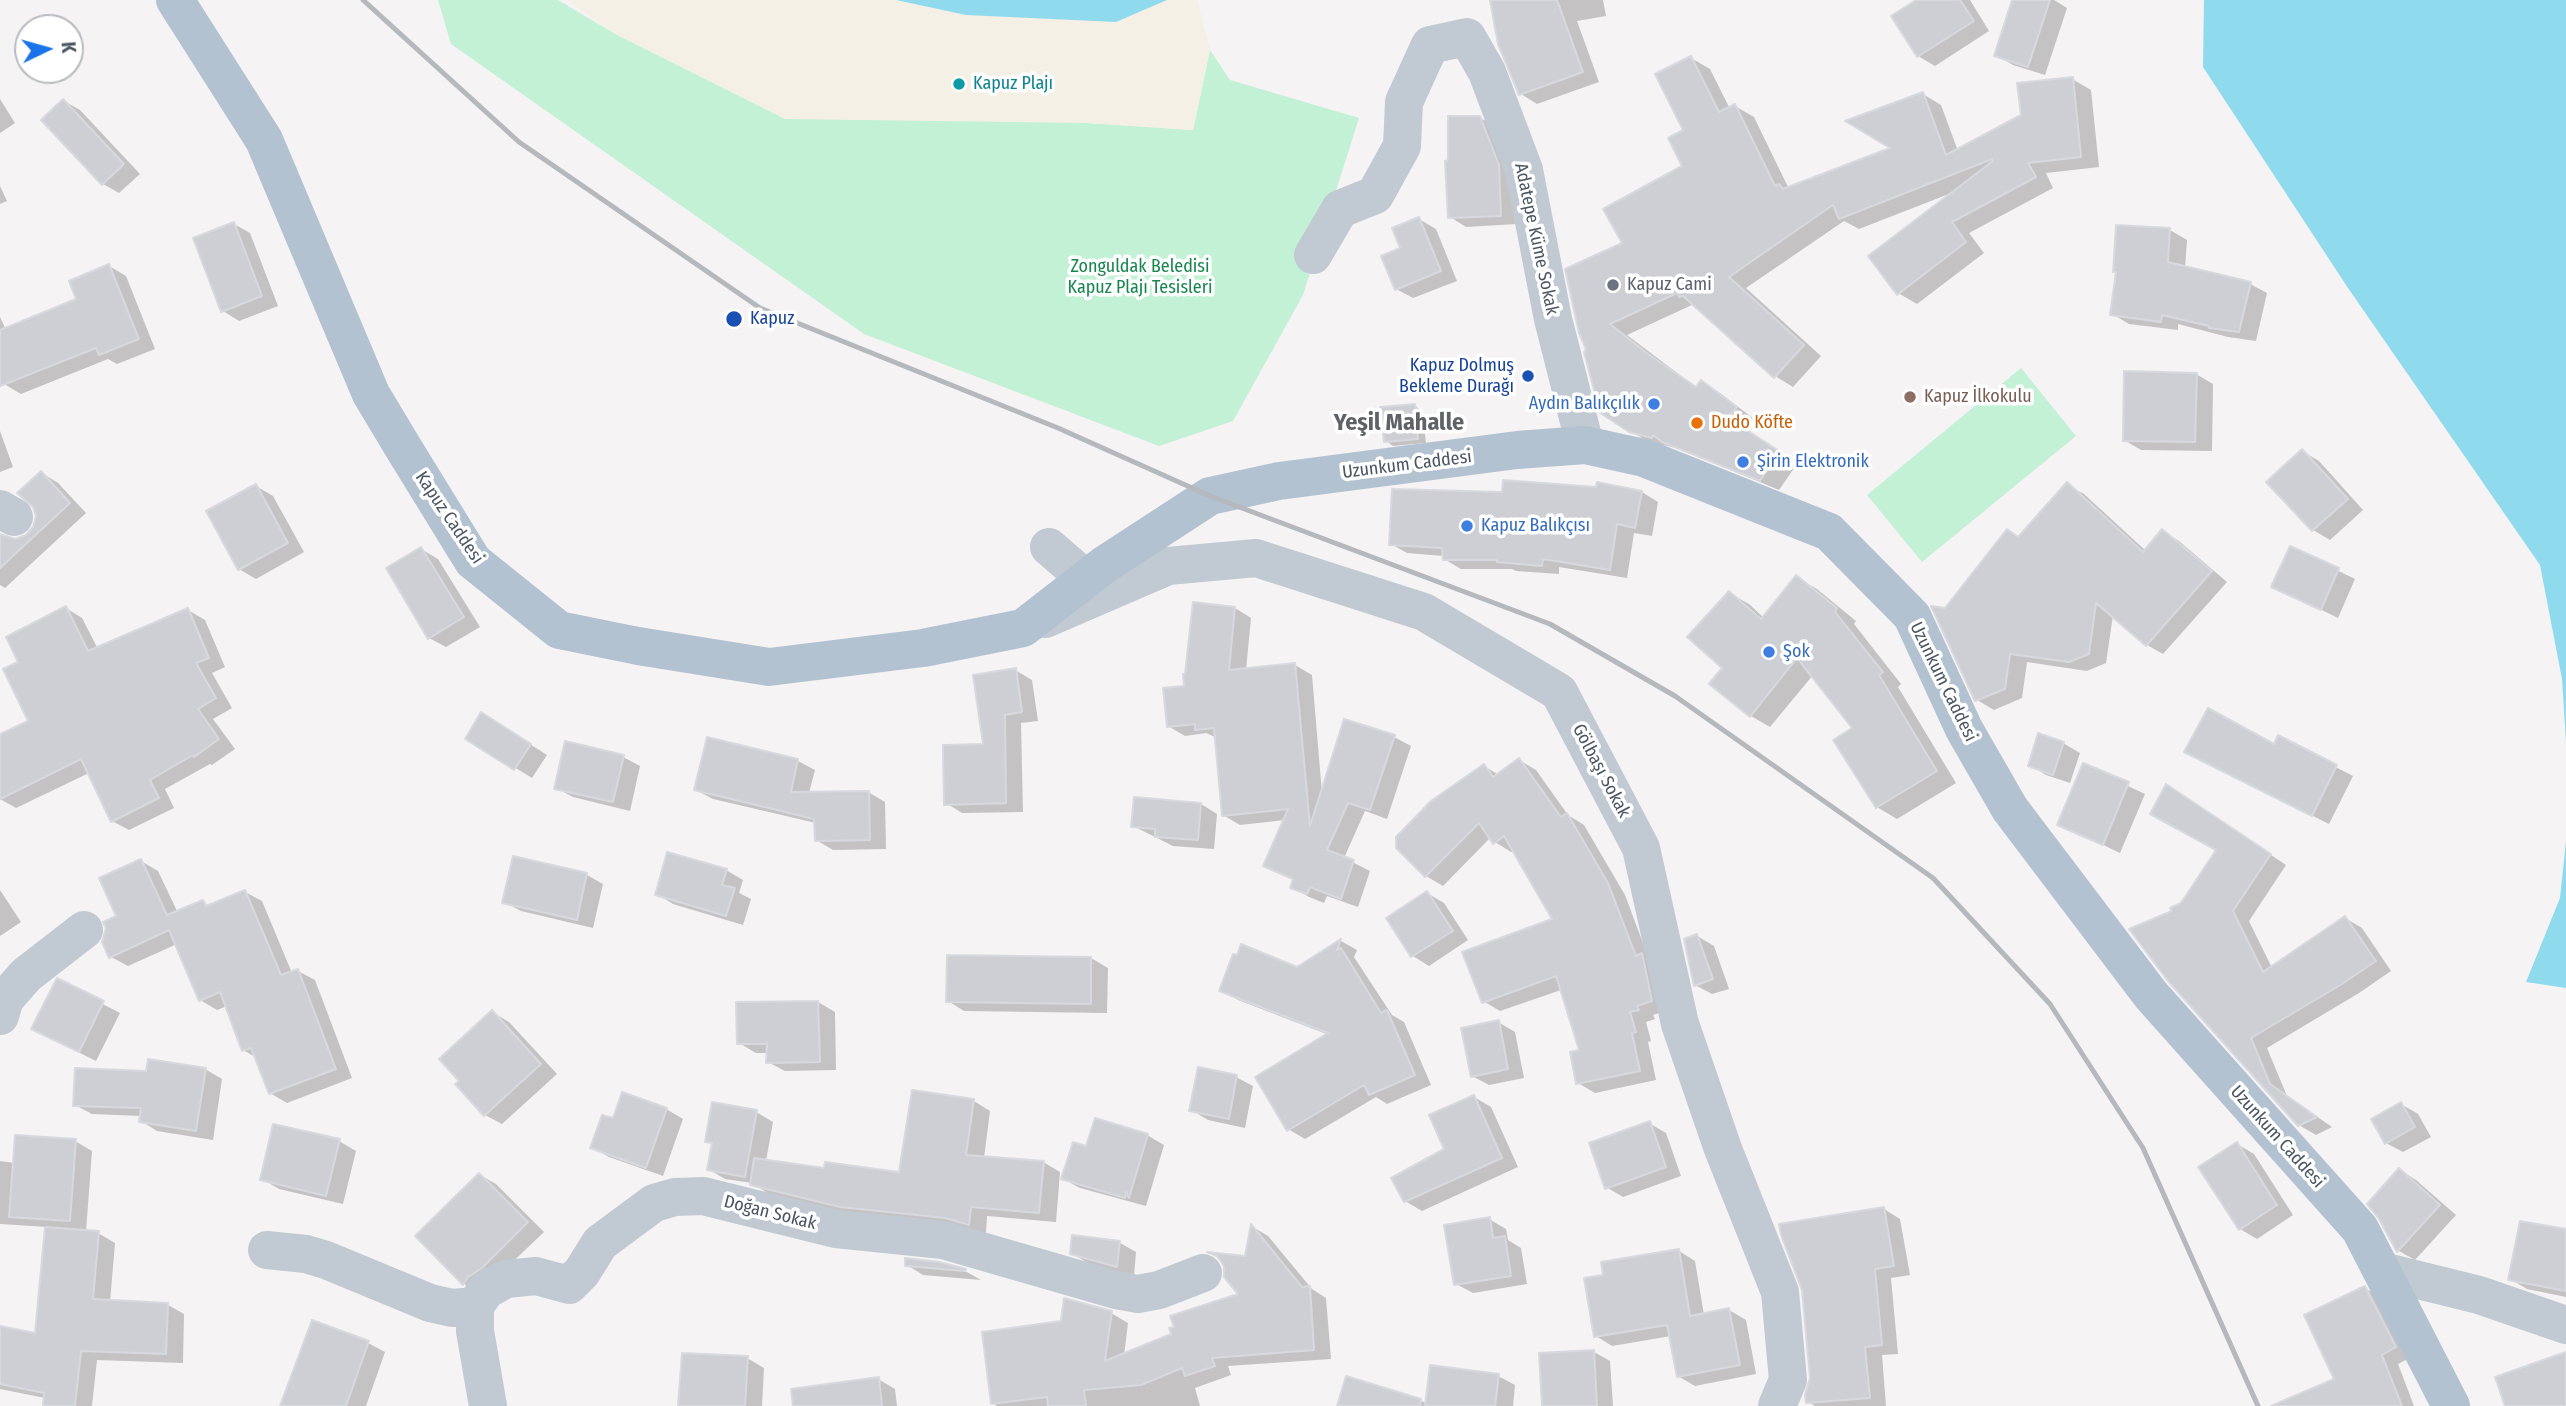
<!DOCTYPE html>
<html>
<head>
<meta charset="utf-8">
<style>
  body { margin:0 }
  #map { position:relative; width:2566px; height:1406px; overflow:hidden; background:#f5f3f3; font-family:"Fira Sans Condensed",sans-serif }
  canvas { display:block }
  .north { position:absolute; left:14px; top:14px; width:70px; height:70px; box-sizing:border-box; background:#fff; border:2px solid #b7bbc0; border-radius:50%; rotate:85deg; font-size:19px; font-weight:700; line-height:28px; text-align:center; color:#4a5661 }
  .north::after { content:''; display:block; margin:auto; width:24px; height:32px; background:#1a73e8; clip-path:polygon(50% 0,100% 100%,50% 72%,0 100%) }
</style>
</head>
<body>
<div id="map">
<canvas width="2566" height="1406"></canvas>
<div class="north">K</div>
</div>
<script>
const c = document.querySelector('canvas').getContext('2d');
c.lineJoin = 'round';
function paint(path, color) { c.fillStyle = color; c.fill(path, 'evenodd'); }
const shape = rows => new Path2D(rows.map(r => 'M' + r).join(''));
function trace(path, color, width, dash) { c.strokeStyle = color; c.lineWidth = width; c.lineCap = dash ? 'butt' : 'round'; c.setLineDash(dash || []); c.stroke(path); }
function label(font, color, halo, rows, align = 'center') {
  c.font = font + ' "Fira Sans Condensed",sans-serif'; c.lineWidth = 7; c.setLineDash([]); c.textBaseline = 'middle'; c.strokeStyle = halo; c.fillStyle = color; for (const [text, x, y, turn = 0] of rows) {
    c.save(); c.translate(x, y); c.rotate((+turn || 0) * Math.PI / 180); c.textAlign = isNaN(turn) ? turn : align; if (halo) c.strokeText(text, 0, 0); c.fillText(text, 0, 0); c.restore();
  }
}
const green = shape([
  [438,0,558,0,617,35,1087,123,1193,130,1210,50,1230,80,1359,118,1303,295,1233,421,1159,446,864,334,451,44],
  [2021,368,2076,436,1922,562,1867,495]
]);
const sand = shape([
  [567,0,896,0,1019,17,1116,22,1167,0,1197,0,1210,50,1193,130,1087,123,785,119,617,35]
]);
const water = shape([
  [896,0,1167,0,1116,22,966,15],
  [2204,0,2566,0,2566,742,2562,679,2540,565,2348,288,2203,67],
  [2566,841,2566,988,2526,982,2560,898]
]);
const shadow = shape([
  [1492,0,1603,0,1606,16,1577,21,1599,82,1537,104,1521,94],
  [1920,0,1970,0,1989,31,1935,66,1918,56],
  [2014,0,2054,0,2067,8,2045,75,2013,65,1996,55],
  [1691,58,1710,69,1730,109,1735,106,1754,117,1789,189,1894,149,1923,94,1941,105,1958,151,2023,116,2072,79,2091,90,2099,167,2046,173,2053,188,1969,233,1984,253,1917,304,1898,293,1954,192,1859,229,1844,221,1746,288,1821,356,1793,387,1775,376,1694,304,1627,335,1697,388,1702,382,1720,393,1754,419,1746,430,1797,464,1779,490,1671,445,1671,447,1649,442,1630,431,1596,393,1625,244,1684,167],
  [0,99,15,123,0,133],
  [64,101,80,110,140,174,119,193,103,184],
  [1480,118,1497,127,1517,224,1466,227,1450,217],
  [0,186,7,201,0,204],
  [1419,219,1436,229,1457,281,1413,298,1396,289,1403,249],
  [234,224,250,233,278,306,239,321,223,311],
  [2118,227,2170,230,2187,240,2185,268,2250,284,2267,293,2256,341,2228,337,2178,324,2178,330,2129,324,2112,314,2118,273],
  [109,266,126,276,155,349,117,364,108,359,21,394,4,384,0,374,0,317,6,330,79,300],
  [2196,374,2213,384,2212,451,2141,450,2124,440],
  [1414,406,1422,410,1426,443,1393,446,1386,441],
  [0,431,13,467,0,472],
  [2302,451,2319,461,2363,510,2330,540,2313,530],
  [42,473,58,483,86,513,5,588,0,585,0,534,15,541,27,537,35,528,38,516,34,504],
  [2067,485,2084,494,2146,551,2162,531,2179,541,2227,582,2163,654,2147,645,2113,615,2106,663,2087,671,2027,662,2022,698,1994,710,1977,700,1946,610,2007,531,2019,538],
  [256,486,273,496,304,552,256,579,239,569],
  [1642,492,1658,502,1652,536,1634,533,1627,578,1559,567,1559,574,1516,571,1512,569,1461,569,1444,559,1444,556,1407,553,1391,544],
  [2291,548,2355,579,2338,618,2273,586],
  [421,549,438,559,480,627,446,647,429,638],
  [1797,578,1817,589,1856,621,1854,624,1901,684,1898,687,1956,783,1897,819,1877,807,1855,729,1813,675,1770,727,1751,716,1725,668,1729,593,1749,604,1764,618],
  [66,608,82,618,98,649,188,610,205,620,225,667,212,673,232,708,213,719,235,749,212,765,210,764,165,789,174,808,129,830,112,821,89,773,16,808,0,799,0,736,30,722,21,662],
  [1235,608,1251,618,1246,670,1295,665,1312,675,1322,793,1394,737,1411,746,1387,819,1365,811,1344,858,1370,871,1358,907,1327,896,1324,903,1309,897,1292,887,1294,880,1265,865,1285,820,1240,825,1223,815,1217,738,1206,733,1185,736,1168,726,1186,688],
  [1015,670,1032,680,1038,721,1021,723,1023,812,962,813,946,803,985,746],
  [498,724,547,755,532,778,467,738],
  [2279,738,2353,776,2329,824,2203,761,2274,746],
  [708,739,798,761,815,770,809,793,868,792,885,802,886,849,833,850,816,840,816,823,713,799,696,790],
  [2063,743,2080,753,2070,783,2046,775,2030,765],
  [623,757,640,766,630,811,573,797,556,788],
  [1519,760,1536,770,1568,815,1584,825,1625,895,1668,1010,1653,1015,1655,1019,1646,1022,1651,1041,1648,1042,1656,1080,1595,1093,1578,1083,1581,1051,1561,990,1500,1011,1483,1001,1555,920,1515,850,1511,852,1495,842,1491,837,1443,886,1426,876,1398,847,1484,766,1499,775],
  [2083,765,2145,794,2120,853,2059,824],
  [2183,796,2286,865,2249,921,2272,968,2345,918,2362,928,2391,971,2359,993,2267,1048,2287,1096,2332,1127,2316,1135,2299,1125,2169,980,2174,912,2182,905,2218,849],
  [1201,804,1217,814,1214,849,1173,846,1133,826],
  [514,858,587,875,603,884,593,928,521,911,504,902],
  [141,861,158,871,178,913,203,902,210,906,245,892,262,901,292,973,298,971,315,980,352,1078,287,1103,270,1093,257,1058,243,1050,227,1006,217,1010,200,1000,177,944,128,966,111,957,118,917],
  [726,870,743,880,739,893,751,899,743,925,673,904,657,894],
  [0,890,21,922,0,936],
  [1427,893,1444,903,1468,940,1429,966,1413,956],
  [1697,936,1714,946,1729,989,1712,994,1695,985],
  [1341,941,1357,950,1354,957,1392,1015,1404,1022,1431,1085,1387,1104,1376,1097,1305,1139,1288,1129,1329,1035,1238,1000,1222,990,1297,969],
  [1091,958,1108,968,1107,1013,964,1011,948,1001],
  [58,981,120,1013,96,1061,50,1038],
  [818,1002,835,1012,836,1070,785,1071,768,1062,768,1053,756,1053,739,1043],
  [492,1012,509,1022,557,1074,502,1124,485,1115],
  [1498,1022,1515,1032,1524,1078,1489,1085,1472,1076],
  [205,1069,222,1079,213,1140,157,1131,141,1121,141,1116,92,1114,75,1105,148,1073],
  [1236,1077,1253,1086,1245,1128,1208,1120,1191,1110],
  [1474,1097,1491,1107,1518,1167,1422,1211,1405,1201,1447,1150],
  [974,1101,990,1111,984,1158,1043,1162,1060,1172,1056,1222,987,1216,986,1233,858,1216,769,1194,752,1183,725,1179,708,1169,713,1144,707,1141,756,1112,773,1122,766,1161,826,1170,901,1174],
  [2401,1104,2418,1114,2431,1137,2403,1152,2386,1143],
  [666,1109,683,1119,663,1176,609,1157,593,1148,614,1120],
  [1649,1123,1666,1133,1681,1176,1623,1197,1606,1187],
  [1147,1135,1164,1145,1146,1206,1080,1188,1063,1179,1087,1148],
  [75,1141,92,1151,86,1232,98,1233,115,1243,110,1302,168,1305,184,1314,183,1363,97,1360,92,1406,44,1406,45,1398,0,1389,0,1328,37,1335,47,1227,0,1224,0,1161,15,1163],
  [339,1141,356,1151,343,1204,279,1189,262,1179],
  [2237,1144,2254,1154,2293,1215,2257,1239,2240,1229],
  [2400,1170,2416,1180,2456,1215,2415,1260,2399,1251,2381,1218],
  [480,1175,496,1184,544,1232,480,1293,464,1284,418,1236],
  [1884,1209,1900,1219,1910,1275,1891,1278,1898,1354,1882,1355,1886,1406,1815,1406,1808,1402],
  [1489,1219,1506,1229,1508,1240,1521,1248,1527,1284,1473,1293,1456,1284],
  [1253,1227,1268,1236,1312,1289,1326,1298,1331,1359,1228,1366,1231,1375,1195,1388,1200,1406,997,1406,992,1403,1063,1323,1111,1313,1128,1323,1124,1356,1173,1335,1241,1295],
  [2566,1231,2566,1297,2527,1289,2510,1279],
  [1120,1243,1136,1252,1134,1276,1088,1263,1071,1253],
  [1679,1251,1695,1261,1704,1315,1729,1310,1746,1320,1756,1374,1695,1386,1678,1376,1671,1336,1612,1346,1596,1336,1605,1276],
  [907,1265,965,1271,981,1280,923,1275],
  [2365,1288,2382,1298,2412,1357,2398,1364,2414,1406,2338,1406,2337,1380],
  [313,1322,368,1343,385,1352,366,1406,291,1406],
  [1594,1352,1610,1361,1613,1406,1544,1406],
  [747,1358,764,1368,762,1406,680,1406],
  [1498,1376,1515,1385,1513,1406,1339,1406,1347,1378,1427,1403],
  [878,1379,895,1389,897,1406,823,1406]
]);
const building = shape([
  [1490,0,1557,0,1583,72,1519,95,1498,44,1490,0],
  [1916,0,1960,0,1974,21,1917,57,1891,16,1916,0],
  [2012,0,2050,0,2028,67,1994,56,2012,0],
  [1691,56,1719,112,1735,104,1775,186,1779,184,1783,189,1890,148,1845,121,1923,92,1946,155,2021,115,2017,83,2073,77,2081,157,2028,163,2036,177,1952,222,1966,242,1897,295,1868,256,1993,161,1992,159,1839,219,1833,205,1729,277,1804,345,1774,378,1683,296,1679,297,1677,293,1610,324,1648,354,1696,387,1701,380,1737,407,1728,418,1779,451,1760,481,1662,442,1653,435,1652,438,1629,432,1599,412,1596,399,1598,396,1595,394,1584,352,1586,349,1579,333,1565,269,1622,243,1603,209,1682,166,1668,138,1683,130,1655,74,1691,56],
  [63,99,124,164,102,185,41,120,63,99],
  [1448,116,1480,116,1499,165,1501,216,1448,218,1445,161,1448,160,1448,116],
  [1419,217,1441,271,1395,290,1381,256,1400,248,1392,228,1419,217],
  [234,222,262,296,221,312,193,238,234,222],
  [2116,225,2170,228,2168,262,2251,282,2239,332,2209,328,2209,326,2162,315,2161,322,2110,315,2116,272,2113,272,2116,225],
  [109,264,139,339,99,355,96,348,0,386,0,330,76,299,69,281,109,264],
  [2124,371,2197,373,2195,442,2123,441,2124,371],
  [1415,404,1418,439,1384,442,1380,407,1415,404],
  [2302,449,2348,499,2312,531,2266,482,2302,449],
  [41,471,70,503,0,568,0,534,15,539,26,535,33,527,36,516,33,507,17,493,41,471],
  [1503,480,1596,487,1597,482,1642,491,1635,528,1617,524,1610,570,1543,559,1542,566,1497,562,1497,560,1443,560,1442,548,1389,545,1392,489,1502,492,1503,480],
  [2067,482,2143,552,2162,529,2212,571,2146,646,2096,603,2089,654,2069,662,2010,654,2005,689,1975,701,1931,606,1945,608,2007,529,2018,537,2067,482],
  [256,484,288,543,238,570,206,511,256,484],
  [2290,546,2339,568,2321,610,2271,587,2290,546],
  [421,547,464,617,428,639,386,568,421,547],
  [1796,575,1837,608,1835,612,1883,672,1879,675,1937,771,1876,808,1833,740,1852,728,1797,658,1750,717,1709,684,1722,668,1687,637,1729,591,1761,619,1796,575],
  [1193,602,1235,607,1229,670,1295,663,1310,826,1344,719,1395,735,1370,810,1348,803,1327,850,1354,860,1341,899,1310,887,1307,894,1290,888,1293,879,1263,866,1288,809,1222,816,1214,728,1195,730,1195,724,1167,727,1163,688,1184,686,1183,674,1185,674,1193,602],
  [66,606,88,651,188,608,209,658,196,663,216,698,198,709,219,739,194,757,193,755,150,780,159,798,111,822,81,759,0,799,0,734,28,721,3,669,18,662,6,637,66,606],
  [1016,668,1022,712,1005,715,1006,803,944,805,943,745,983,744,973,675,1016,668],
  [2208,708,2274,744,2278,735,2337,765,2312,816,2184,752,2208,708],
  [481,712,531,744,514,770,465,739,481,712],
  [2038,733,2064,742,2053,775,2028,766,2038,733],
  [707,737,798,759,791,792,869,791,870,840,815,841,814,819,694,790,707,737],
  [565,741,624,755,613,802,554,789,565,741],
  [1519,758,1561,817,1567,813,1608,883,1636,956,1642,953,1652,1001,1637,1006,1639,1010,1630,1012,1636,1032,1632,1033,1640,1071,1576,1084,1570,1052,1579,1050,1556,976,1482,1003,1462,952,1552,919,1504,836,1493,844,1479,823,1425,877,1396,848,1396,837,1431,801,1484,764,1493,777,1519,758],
  [2083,763,2129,782,2103,845,2057,825,2083,763],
  [2166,784,2271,854,2233,911,2263,972,2345,916,2376,961,2342,984,2251,1038,2270,1084,2317,1117,2298,1126,2168,981,2129,929,2172,911,2170,908,2181,903,2216,850,2150,814,2166,784],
  [1134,797,1201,803,1198,840,1155,837,1155,829,1131,827,1134,797],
  [667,852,727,869,722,885,735,888,726,916,655,895,667,852],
  [513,856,587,873,577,920,502,903,513,856],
  [141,859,167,915,203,900,206,906,245,890,281,975,298,969,336,1069,269,1094,251,1048,242,1051,220,992,199,1001,169,930,109,958,102,942,106,928,103,922,116,916,99,878,141,859],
  [1427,891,1453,931,1411,957,1386,918,1427,891],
  [1697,934,1713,979,1694,986,1684,939,1697,934],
  [1341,939,1337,950,1341,948,1381,1013,1387,1010,1415,1075,1369,1095,1364,1085,1287,1131,1255,1077,1328,1033,1219,991,1233,954,1237,955,1241,944,1297,967,1341,939],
  [947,955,1091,957,1091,1004,946,1002,947,955],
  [57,978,104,1001,79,1052,31,1029,57,978],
  [818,1001,820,1062,766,1063,767,1044,737,1044,736,1002,818,1001],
  [492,1010,541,1064,484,1116,455,1084,459,1081,439,1059,492,1010],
  [1499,1020,1508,1069,1471,1077,1461,1028,1499,1020],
  [148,1059,206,1068,196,1131,139,1122,141,1108,73,1106,75,1068,146,1071,148,1059],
  [1198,1067,1237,1075,1229,1119,1189,1111,1198,1067],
  [912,1090,974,1099,966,1155,1044,1161,1039,1213,971,1207,969,1225,945,1218,840,1207,750,1185,754,1158,824,1168,825,1162,899,1172,912,1090],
  [622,1092,667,1108,646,1168,590,1148,602,1115,613,1118,622,1092],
  [1474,1095,1502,1158,1404,1202,1391,1178,1444,1149,1429,1115,1474,1095],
  [712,1102,757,1110,745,1177,707,1170,712,1143,705,1142,712,1102],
  [2401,1102,2415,1127,2385,1144,2371,1119,2401,1102],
  [1095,1118,1148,1134,1129,1198,1126,1192,1125,1198,1061,1179,1073,1142,1086,1146,1095,1118],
  [1650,1121,1666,1167,1605,1189,1589,1143,1650,1121],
  [273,1124,340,1139,326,1196,260,1180,273,1124],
  [15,1135,76,1139,70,1221,9,1217,15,1135],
  [2237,1142,2277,1205,2239,1230,2198,1167,2237,1142],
  [2399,1168,2440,1205,2397,1252,2379,1219,2367,1204,2399,1168],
  [479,1173,528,1222,482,1268,468,1277,463,1285,415,1236,479,1173],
  [1884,1207,1894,1266,1875,1269,1882,1345,1865,1347,1870,1398,1806,1403,1805,1395,1810,1378,1802,1290,1781,1235,1779,1224,1884,1207],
  [1490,1217,1493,1238,1505,1236,1511,1276,1454,1285,1444,1225,1490,1217],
  [2520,1221,2566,1229,2566,1291,2508,1280,2520,1221],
  [1251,1224,1302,1287,1310,1286,1314,1350,1212,1358,1215,1366,1185,1376,1182,1368,1141,1385,1084,1390,1086,1406,1048,1406,1047,1397,991,1404,982,1332,1061,1321,1064,1298,1112,1311,1105,1361,1171,1334,1169,1328,1174,1327,1170,1316,1238,1294,1224,1277,1224,1266,1217,1256,1207,1252,1245,1256,1251,1224],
  [45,1227,99,1231,93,1299,168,1303,166,1354,81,1351,75,1406,43,1406,44,1393,0,1384,0,1326,35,1333,45,1227],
  [1072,1235,1120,1241,1117,1267,1070,1254,1072,1235],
  [1679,1249,1690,1316,1729,1308,1740,1365,1677,1377,1667,1325,1594,1337,1584,1278,1603,1275,1601,1262,1679,1249],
  [905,1258,939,1262,966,1269,965,1271,905,1266,905,1258],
  [2365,1286,2396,1347,2382,1355,2402,1406,2271,1406,2334,1379,2304,1315,2365,1286],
  [312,1320,369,1341,346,1406,280,1406,312,1320],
  [1594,1350,1597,1406,1542,1406,1539,1353,1594,1350],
  [2566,1352,2566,1406,2505,1406,2495,1377,2566,1352],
  [682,1353,748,1356,745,1406,678,1406,682,1353],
  [1430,1365,1499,1374,1495,1406,1425,1406,1430,1365],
  [1346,1376,1421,1399,1420,1406,1337,1406,1346,1376],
  [879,1377,882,1406,793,1406,791,1389,879,1377]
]);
const minor = shape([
  [1313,255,1340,209,1375,195,1402,146,1404,102,1430,45,1467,37,1487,72,1524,170,1553,319,1585,445],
  [0,509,14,517],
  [1049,547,1086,579],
  [1045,619,1168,566,1256,558,1424,612,1559,692,1641,848,1680,1024,1723,1149,1780,1292,1788,1380,1777,1406],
  [0,1016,5,999,26,975,84,930],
  [267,1250,306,1254,326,1260,430,1303,452,1308,475,1306],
  [2382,1271,2479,1295,2566,1325],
  [488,1406,475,1331,475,1306,486,1290,506,1279,536,1276,569,1285,582,1272,600,1243,654,1203,675,1197,703,1196,836,1229,943,1240,1116,1290,1138,1294,1159,1290,1203,1273]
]);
const major = shape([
  [175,0,264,140,371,394,404,449,473,561,559,630,638,646,769,667,923,648,1023,628,1104,565,1210,496,1279,481,1517,450,1585,445,1644,458,1829,532,1912,616,1964,729,2010,809,2151,995,2360,1229,2451,1406]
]);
const rail = shape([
  [363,0,519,142,760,308,1058,428,1210,496,1550,624,1675,696,1933,878,2050,1004,2143,1148,2258,1406]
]);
const markers = [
  [959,84,7,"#0f9aa8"],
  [1613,285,7,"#6b7280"],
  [734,319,9,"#1a4fb4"],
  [1528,376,7,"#1a4fb4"],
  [1910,397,7,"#8d6e63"],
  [1654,404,7,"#3f7fe0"],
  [1697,423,7,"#e8710a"],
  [1743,462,7,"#3f7fe0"],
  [1467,526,7,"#3f7fe0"],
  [1769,652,7,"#3f7fe0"]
];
const cultureNames = [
  ["Kapuz Plajı",973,84]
];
const streetNames = [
  ["Adatepe Küme Sokak",1536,239,78],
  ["Uzunkum Caddesi",1407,465,-7],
  ["Kapuz Caddesi",449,518,56],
  ["Uzunkum Caddesi",1943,682,64],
  ["Gölbaşı Sokak",1601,771,62],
  ["Uzunkum Caddesi",2277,1137,48],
  ["Doğan Sokak",770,1213,14]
];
const parkNames = [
  ["Zonguldak Beledisi",1140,267],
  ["Kapuz Plajı Tesisleri",1140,288]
];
const worshipNames = [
  ["Kapuz Cami",1627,285]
];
const transitNames = [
  ["Kapuz",750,319],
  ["Kapuz Dolmuş",1514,366,"right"],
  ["Bekleme Durağı",1514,387,"right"]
];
const educationNames = [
  ["Kapuz İlkokulu",1924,397]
];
const shopNames = [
  ["Aydın Balıkçılık",1640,404,"right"],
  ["Şirin Elektronik",1757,462],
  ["Kapuz Balıkçısı",1481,526],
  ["Şok",1783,652]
];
const foodNames = [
  ["Dudo Köfte",1711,423]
];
const districtNames = [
  ["Yeşil Mahalle",1399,423]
];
paint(green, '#c3f1d5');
paint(sand, '#f5f0e5');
paint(water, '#90daee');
paint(shadow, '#0003');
paint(building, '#cdcfd5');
trace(building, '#d7d9de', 2);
trace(minor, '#c1cad2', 38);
trace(major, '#b3c2d1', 38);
trace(rail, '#b5b8bd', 5);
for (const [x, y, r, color] of markers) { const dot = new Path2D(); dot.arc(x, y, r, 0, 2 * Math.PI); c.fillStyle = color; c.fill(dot); trace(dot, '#fff', 2.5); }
label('18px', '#0d838f', '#fff', cultureNames, 'left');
label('18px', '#4a5661', '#fff', streetNames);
label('18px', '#17864f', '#fff', parkNames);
label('18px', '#5b616d', '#fff', worshipNames, 'left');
label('18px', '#164399', '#fff', transitNames, 'left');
label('18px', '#785e54', '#fff', educationNames, 'left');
label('18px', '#366cbe', '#fff', shopNames, 'left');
label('18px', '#c56008', '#fff', foodNames, 'left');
label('bold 24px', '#5f6368', '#fff', districtNames);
</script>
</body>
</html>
